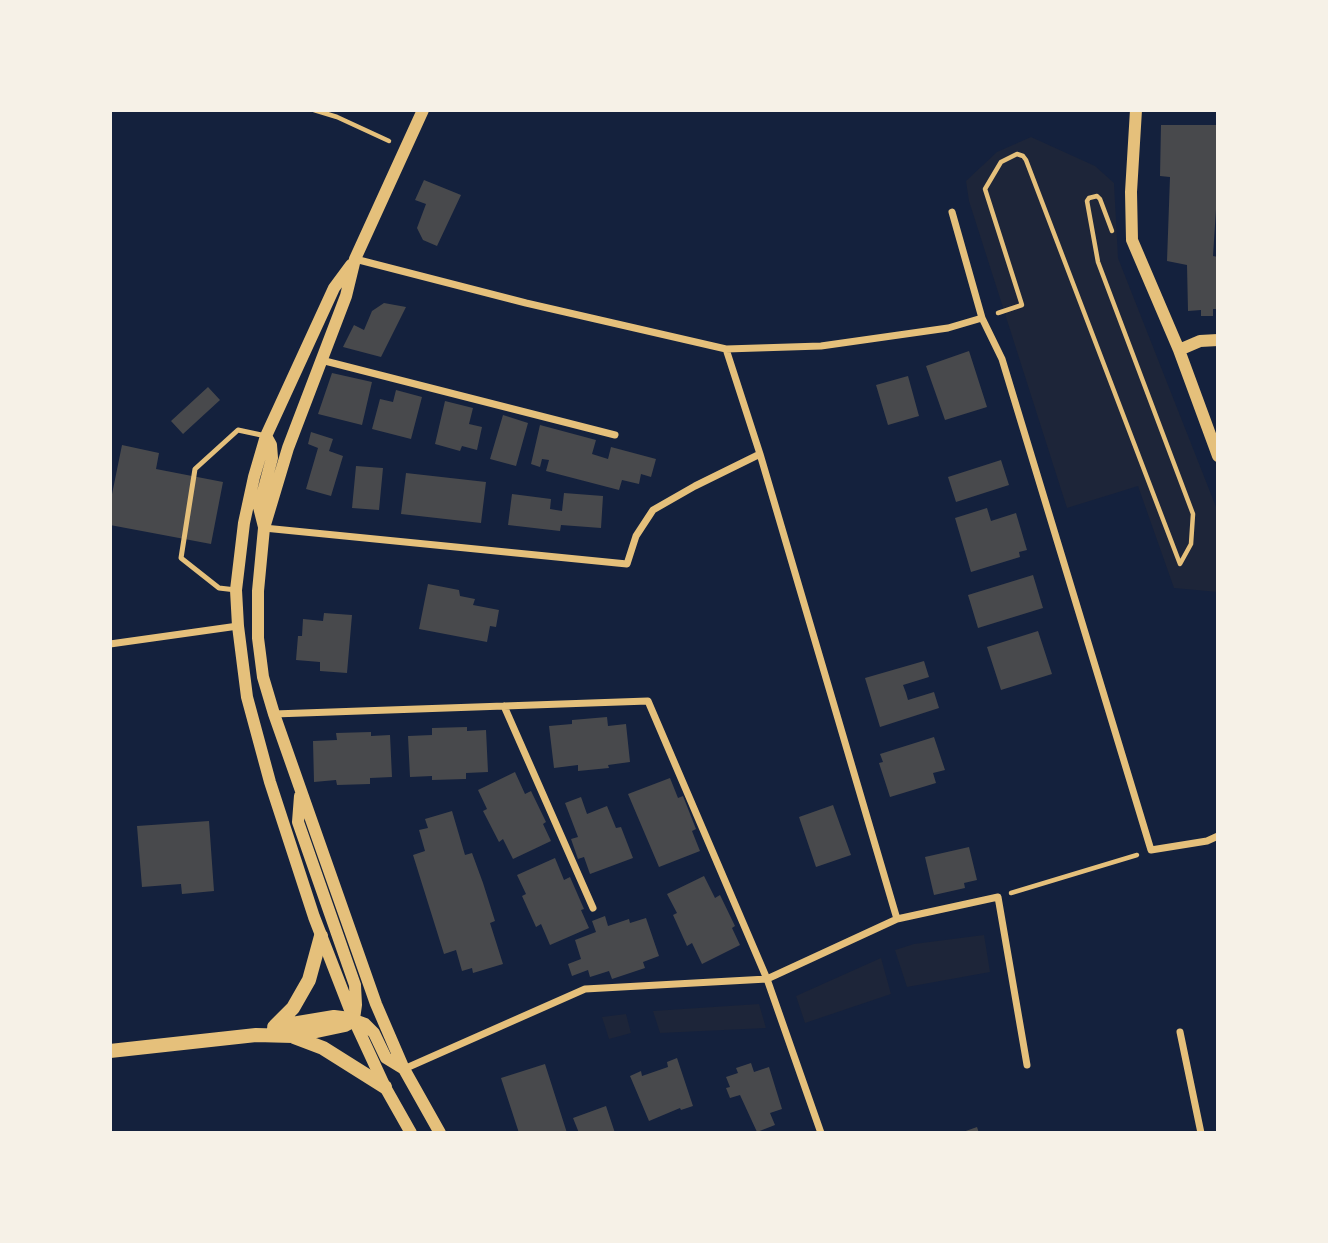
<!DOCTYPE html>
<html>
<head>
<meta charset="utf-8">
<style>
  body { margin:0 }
  #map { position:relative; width:1328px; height:1243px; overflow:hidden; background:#14213d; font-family:"PT Sans Narrow",sans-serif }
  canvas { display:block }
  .frame { position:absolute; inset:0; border:112px solid #f6f1e7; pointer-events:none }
</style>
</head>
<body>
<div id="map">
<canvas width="1328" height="1243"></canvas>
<div class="frame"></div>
</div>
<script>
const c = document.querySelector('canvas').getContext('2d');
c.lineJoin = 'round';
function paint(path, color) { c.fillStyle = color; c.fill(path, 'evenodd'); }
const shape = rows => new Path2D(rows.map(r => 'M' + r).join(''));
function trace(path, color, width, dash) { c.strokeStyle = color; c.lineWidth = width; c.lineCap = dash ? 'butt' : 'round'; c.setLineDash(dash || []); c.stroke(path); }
const green = shape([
  [1031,137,1095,166,1114,183,1118,258,1218,512,1218,592,1174,588,1138,486,1067,508,969,201,966,181,997,152],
  [984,935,990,972,907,987,895,950,914,944],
  [881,958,891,994,805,1023,796,996],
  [759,1004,766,1028,660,1033,653,1011],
  [626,1014,631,1033,609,1039,602,1017]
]);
const building = shape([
  [1161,125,1218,125,1218,178,1213,256,1218,257,1218,309,1213,309,1213,316,1201,316,1201,310,1188,311,1187,265,1167,261,1170,177,1160,176],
  [424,180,461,195,437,246,423,240,417,228,426,204,415,200],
  [384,303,406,307,381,357,343,347,354,325,364,330,372,311],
  [969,351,987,407,945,420,926,366],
  [332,373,372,382,362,425,318,414],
  [908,376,919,416,888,425,876,385],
  [208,387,220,400,183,434,171,421],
  [396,390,422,397,411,439,372,429,380,399,393,402],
  [445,401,473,408,469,424,482,427,477,450,462,446,460,451,435,444],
  [503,415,528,423,516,466,490,459],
  [540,425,596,440,592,454,608,459,611,447,656,459,651,477,641,474,639,484,622,480,619,490,546,471,549,460,542,459,540,467,531,464],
  [311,432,333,439,329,451,343,456,331,496,306,489,318,448,308,444],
  [122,445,159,453,156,469,223,482,211,544,110,525,110,504],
  [1001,460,1009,485,956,502,948,477],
  [356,466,383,468,379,510,352,508],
  [406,473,486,482,481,523,401,514],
  [564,493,603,496,601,528,561,525,560,531,508,525,512,494,551,499,550,509,562,511],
  [987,508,991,521,1016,513,1027,550,1019,552,1020,557,971,572,955,518],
  [1033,575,1043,608,978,628,968,595],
  [428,584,459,590,460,596,475,599,473,605,499,610,496,627,490,626,487,642,419,629],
  [324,613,352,615,347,673,320,671,320,662,296,660,298,636,302,636,303,619,323,621],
  [1038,631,1052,674,1001,690,987,647],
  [924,661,929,677,903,685,906,693,908,700,934,692,939,708,880,727,865,678],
  [607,717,608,726,626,724,630,762,608,765,609,768,578,771,578,765,554,768,549,726,572,724,572,720],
  [467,727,467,731,486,730,488,772,466,773,466,779,432,780,432,776,410,777,408,736,432,735,432,728],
  [371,732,371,736,390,735,392,777,370,778,370,784,337,785,336,780,314,782,313,741,337,740,336,733],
  [934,737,945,770,933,773,936,783,890,797,879,763,883,762,880,754],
  [515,772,525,794,531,791,546,822,543,824,551,841,513,859,503,839,499,842,483,811,487,809,478,790],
  [670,778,678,798,683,796,696,829,692,831,700,851,659,867,628,794],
  [581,797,587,814,607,806,616,828,621,827,633,858,590,874,584,857,578,859,571,839,578,837,565,803],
  [833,805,851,855,816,867,799,817],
  [452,811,465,855,472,853,483,883,495,921,490,923,503,964,473,973,472,968,462,971,456,950,444,954,413,855,425,851,419,830,428,828,425,819],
  [209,821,214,891,182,894,181,884,142,887,137,826],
  [969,847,977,880,964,883,965,888,934,895,925,857],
  [555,858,564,880,570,877,584,909,581,910,589,928,550,945,541,924,536,927,522,896,526,894,517,875],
  [704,876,715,898,720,895,735,926,732,928,740,945,702,964,692,943,687,946,673,915,677,913,667,894],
  [605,916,608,926,629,919,630,923,646,918,659,956,643,962,645,968,612,979,609,971,590,977,588,970,572,976,568,964,581,959,575,940,596,932,592,921],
  [677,1058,693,1106,681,1110,680,1108,649,1121,630,1076,641,1071,642,1076,668,1067,667,1062],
  [751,1063,754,1072,769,1067,782,1109,770,1113,775,1125,757,1132,740,1095,730,1098,726,1088,730,1087,726,1077,738,1073,736,1068],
  [545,1064,567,1133,519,1133,501,1078],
  [606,1106,615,1133,579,1133,573,1118],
  [977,1127,979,1133,963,1133,963,1132]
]);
const path = shape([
  [314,110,337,117,389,141],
  [998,313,1022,305,985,189,1001,162,1017,154,1023,156,1026,160,1180,564,1191,544,1193,514,1098,262,1087,201,1089,198,1097,196,1100,199,1112,231],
  [1011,893,1137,855]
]);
const service = shape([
  [236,590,219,588,181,558,195,469,238,430,266,436]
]);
const minor = shape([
  [952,212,982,318,1002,359,1151,850,1207,841,1218,836],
  [355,259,526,303,726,349,821,346,948,328,982,318],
  [726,349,760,454,897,919],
  [321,360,615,435],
  [264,528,627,564,636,536,653,510,695,486,760,454],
  [110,644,238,626],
  [504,706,593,908],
  [274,714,648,701,767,979,821,1133],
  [1180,1032,1201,1133],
  [404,1069,585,989,767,979,897,919,998,897,1027,1065]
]);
const tertiary = shape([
  [423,110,355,259,346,296,288,448,264,528,258,591,258,638,263,677,274,714,376,1004,404,1069,440,1133],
  [1136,110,1131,192,1132,240,1179,350,1218,456],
  [351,265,334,288,266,436,254,477,244,523,236,590,238,626,247,697,270,782,314,917,354,1020,385,1087,411,1133],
  [1179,350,1200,341,1218,340],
  [264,527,259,507,272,458,271,445,266,436],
  [300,796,298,822,355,985,356,1005,354,1019],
  [354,1020,365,1024,374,1033,386,1058,404,1069]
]);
const secondary = shape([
  [275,1026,293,1008,309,980,321,936],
  [274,1027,334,1017,350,1019],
  [294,1037,323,1048,385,1087],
  [110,1051,256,1035,293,1036,345,1025,354,1020]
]);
paint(green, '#1d2539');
paint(building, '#48494c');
trace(path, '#e5c07b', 4.5);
trace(service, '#e5c07b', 5);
trace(minor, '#e5c07b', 7);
trace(tertiary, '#e5c07b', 12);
trace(secondary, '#e5c07b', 14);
</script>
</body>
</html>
